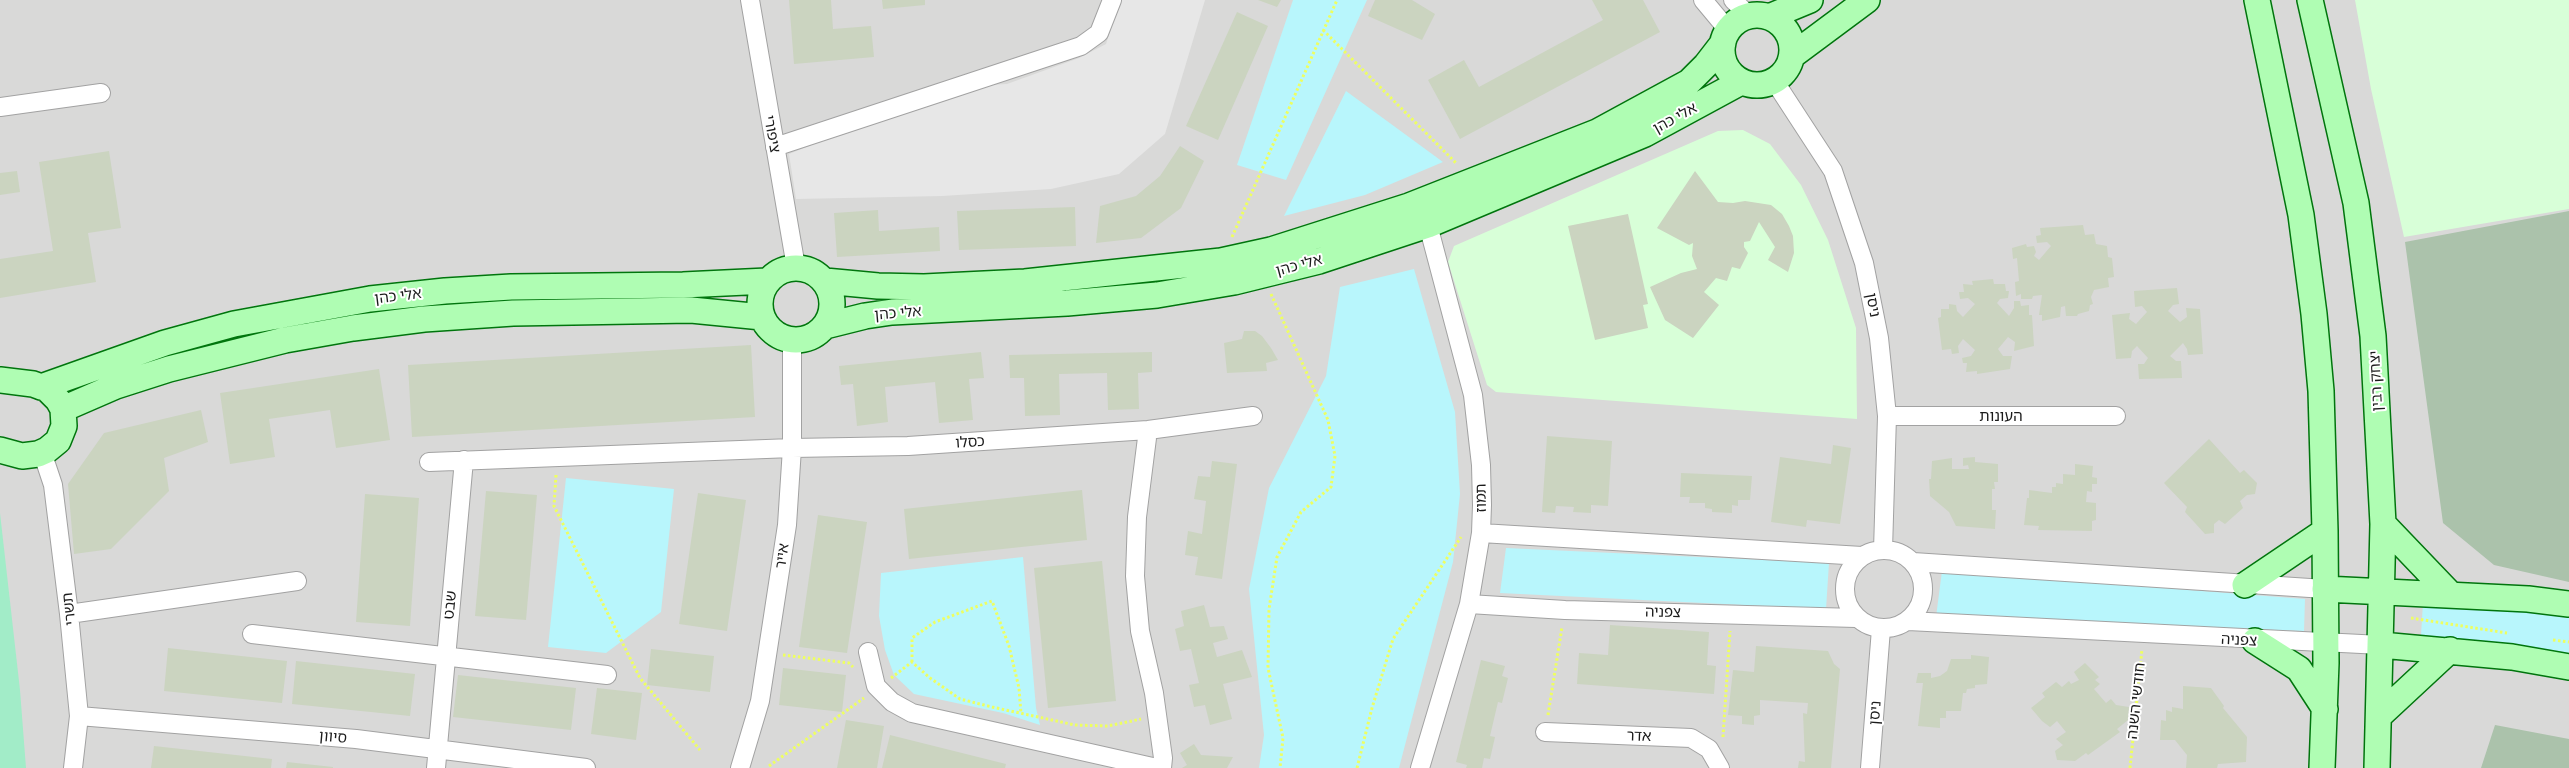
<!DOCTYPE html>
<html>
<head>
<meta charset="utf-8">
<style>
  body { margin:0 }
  canvas { display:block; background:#e4eee0 }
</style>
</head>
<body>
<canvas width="2569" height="768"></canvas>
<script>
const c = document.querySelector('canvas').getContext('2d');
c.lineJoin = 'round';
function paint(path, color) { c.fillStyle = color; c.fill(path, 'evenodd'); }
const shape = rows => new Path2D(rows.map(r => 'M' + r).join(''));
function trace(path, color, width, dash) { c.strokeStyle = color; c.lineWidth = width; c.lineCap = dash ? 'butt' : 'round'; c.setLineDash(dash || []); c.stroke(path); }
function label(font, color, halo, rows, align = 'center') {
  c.font = font + ' "Golos Text","Noto Sans Hebrew",sans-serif'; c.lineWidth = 4; c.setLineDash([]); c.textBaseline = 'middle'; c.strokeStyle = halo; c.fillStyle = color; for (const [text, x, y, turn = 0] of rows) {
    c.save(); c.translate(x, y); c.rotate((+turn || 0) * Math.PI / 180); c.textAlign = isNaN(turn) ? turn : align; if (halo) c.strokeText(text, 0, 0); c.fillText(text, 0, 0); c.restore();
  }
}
const residential = shape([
  [0,0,2569,0,2569,768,0,768]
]);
const education = shape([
  [2355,0,2569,0,2569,209,2404,237,2371,89],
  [1743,130,1770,144,1801,185,1828,240,1856,328,1857,419,1496,392,1487,385,1448,262,1454,246,1718,131]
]);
const construction = shape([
  [2569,211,2569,582,2494,565,2443,523,2405,242],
  [2495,725,2569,739,2569,768,2481,768]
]);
const grass = shape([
  [0,513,20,690,26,768,0,768]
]);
const park = shape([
  [1293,0,1367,0,1286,180,1237,165],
  [1346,91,1443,162,1365,195,1284,216],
  [1414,269,1455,412,1460,494,1453,562,1399,768,1259,768,1264,735,1249,589,1269,488,1326,376,1340,287],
  [566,478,674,489,661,612,606,653,548,647],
  [1506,548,1829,563,1826,609,1500,593],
  [1023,557,1036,708,1040,725,1003,713,914,694,894,675,885,650,879,616,881,573],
  [1942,571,2305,599,2304,631,1936,617],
  [2423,603,2529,611,2569,618,2569,653,2421,635]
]);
const parking = shape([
  [1120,0,1205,0,1165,134,1119,174,1051,189,942,196,796,199,789,154,955,87,1007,84,1079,58,1106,44]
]);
const building = shape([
  [789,0,831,0,833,29,871,26,874,57,794,64],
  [882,0,925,0,925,5,883,9],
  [1258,0,1281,0,1277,7],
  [1375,0,1412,0,1435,14,1422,40,1368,16],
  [1592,0,1643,0,1660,32,1460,139,1428,80,1464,60,1479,87,1603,20],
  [1237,12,1268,26,1218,140,1186,126],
  [1180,146,1204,161,1181,208,1141,238,1096,243,1100,206,1136,196,1160,176],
  [109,151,121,228,88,233,96,282,0,298,0,259,53,251,39,162],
  [17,171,20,192,0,195,0,173],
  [1695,171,1718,202,1733,203,1745,201,1771,205,1782,214,1789,226,1793,236,1794,253,1788,272,1768,260,1775,247,1759,222,1750,241,1744,242,1744,247,1748,253,1740,269,1732,267,1727,281,1716,278,1704,292,1719,305,1693,338,1665,320,1650,287,1681,273,1697,269,1692,256,1693,243,1689,245,1657,228],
  [1075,207,1076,246,959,250,957,211],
  [878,210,879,231,939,227,940,251,837,257,834,213],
  [1628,214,1648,304,1643,305,1648,328,1595,340,1568,226],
  [2083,225,2085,235,2094,234,2096,244,2107,246,2108,257,2112,258,2114,277,2108,278,2109,287,2094,290,2091,297,2093,304,2090,305,2089,311,2078,314,2077,316,2066,316,2065,306,2061,307,2060,317,2042,321,2042,315,2039,315,2042,295,2033,296,2032,299,2021,299,2021,294,2016,296,2015,282,2019,281,2017,258,2013,259,2012,248,2026,244,2027,247,2034,246,2036,252,2034,256,2039,260,2051,246,2047,242,2037,243,2036,236,2041,235,2040,228],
  [1993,279,1994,284,2005,284,2006,291,2009,291,2008,298,2000,299,1997,303,2009,316,2014,308,2014,301,2020,301,2021,306,2029,305,2029,315,2032,315,2034,346,2014,351,2015,342,2008,337,1998,349,2003,356,2012,356,2010,369,1977,374,1977,371,1966,372,1967,363,1963,363,1962,358,1971,356,1975,350,1963,339,1958,346,1959,353,1952,354,1951,349,1942,350,1938,318,1941,317,1941,309,1949,309,1949,304,1956,305,1957,311,1963,317,1975,304,1968,298,1960,299,1959,292,1964,292,1963,284,1973,285,1972,281],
  [2177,288,2179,304,2173,305,2168,311,2180,322,2187,317,2186,308,2200,309,2203,354,2188,355,2187,349,2183,343,2170,356,2176,361,2181,361,2182,378,2139,379,2138,364,2144,364,2148,358,2137,346,2132,351,2131,358,2116,359,2112,315,2130,313,2129,319,2136,324,2147,312,2142,306,2135,307,2134,291],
  [1244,331,1255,331,1262,336,1271,348,1278,360,1266,363,1267,371,1227,373,1224,343,1242,339],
  [751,345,755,417,412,437,408,365],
  [981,352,984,378,969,379,973,420,939,423,935,382,885,387,888,422,857,426,853,384,841,385,839,366],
  [1152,352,1152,372,1138,373,1139,409,1108,410,1107,373,1059,374,1060,415,1025,416,1024,378,1010,378,1009,355],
  [379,369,390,440,336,448,330,410,269,419,275,457,230,464,220,393],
  [201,410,208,442,164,458,169,491,111,549,74,554,68,484,104,433],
  [1547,436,1612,441,1608,506,1591,505,1591,513,1573,512,1574,507,1556,506,1555,513,1542,512],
  [2209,439,2240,473,2244,470,2257,483,2255,494,2247,495,2240,501,2243,508,2225,524,2219,520,2214,524,2214,533,2205,534,2185,512,2187,507,2164,483],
  [1833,445,1851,448,1840,524,1807,520,1806,527,1771,522,1780,457,1831,464],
  [1975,457,1975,462,1998,464,1998,482,1994,482,1995,489,1992,489,1992,510,1996,510,1995,529,1956,526,1949,512,1930,496,1929,479,1931,479,1932,461,1952,458,1952,469,1969,469,1968,465,1963,466,1963,458],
  [1212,461,1237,464,1222,579,1195,575,1198,557,1185,555,1188,531,1202,534,1206,501,1194,499,1198,476,1210,477],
  [2075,464,2093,466,2092,477,2097,478,2097,484,2092,484,2092,492,2087,491,2086,502,2096,503,2096,520,2092,521,2092,531,2038,530,2039,526,2024,525,2027,498,2029,498,2029,490,2052,493,2052,487,2056,487,2056,483,2063,484,2063,474,2075,475],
  [1681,473,1752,476,1750,500,1738,500,1738,506,1732,505,1732,513,1712,512,1712,509,1705,508,1705,503,1689,503,1690,497,1680,497],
  [1082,490,1087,540,909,559,904,509],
  [486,491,537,495,526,620,475,616],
  [698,493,746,500,727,631,679,624],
  [365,494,419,498,410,626,356,622],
  [818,515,867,522,847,653,799,647],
  [1102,561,1116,701,1048,708,1034,568],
  [1204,605,1210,627,1224,626,1228,639,1213,643,1217,657,1242,650,1252,677,1223,684,1232,719,1210,725,1205,705,1194,707,1189,685,1199,683,1191,649,1180,651,1175,629,1184,626,1181,611],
  [1610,625,1709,632,1707,665,1716,666,1714,694,1577,684,1579,653,1608,655],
  [1756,646,1828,651,1834,664,1840,669,1831,768,1798,768,1799,761,1805,762,1803,713,1807,714,1808,703,1760,700,1760,715,1754,716,1754,725,1742,724,1742,716,1728,715,1733,670,1754,672],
  [168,648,287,661,282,703,164,691],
  [651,649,714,656,710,692,647,685],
  [1971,655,1989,657,1987,684,1975,685,1975,688,1967,689,1966,693,1963,693,1961,711,1946,711,1946,718,1940,718,1940,728,1918,726,1923,683,1916,683,1918,673,1931,673,1931,678,1940,676,1947,671,1951,659,1971,659],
  [1481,660,1505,666,1502,676,1508,678,1502,703,1498,702,1490,736,1495,737,1490,759,1484,758,1482,768,1466,768,1467,765,1456,762],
  [296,661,415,674,410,716,292,704],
  [2085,663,2099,677,2095,680,2100,684,2094,689,2106,703,2111,699,2116,705,2129,707,2128,720,2117,729,2120,732,2088,755,2086,753,2075,761,2057,760,2055,751,2063,745,2056,739,2066,732,2057,721,2050,727,2042,721,2031,708,2045,697,2042,693,2056,682,2062,687,2069,681,2071,684,2079,680,2074,672],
  [783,668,846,675,842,712,779,705],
  [458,675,576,688,571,730,453,717],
  [2183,686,2211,688,2224,706,2223,708,2247,737,2246,762,2218,764,2217,768,2186,768,2187,755,2175,740,2160,740,2161,720,2166,721,2166,710,2172,712,2172,707,2183,709],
  [597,688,642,693,636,740,591,734],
  [846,720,884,726,877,768,837,768],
  [890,735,1006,764,1005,768,882,768],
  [1194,744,1201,755,1233,757,1227,768,1182,768,1187,765,1180,753],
  [154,746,272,759,271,768,151,768],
  [287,762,333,767,333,768,286,768]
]);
const path = shape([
  [1323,30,1457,164],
  [1232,237,1337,0],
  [1271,294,1328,420,1335,456,1331,487,1301,512,1277,557,1269,609,1268,668,1283,738,1280,768],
  [556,475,554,506,640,678,700,750],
  [2411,618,2507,633],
  [2553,640,2569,642],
  [783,655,849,663,853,667],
  [912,662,912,638,935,622,992,601,1009,646,1019,688,1021,714],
  [891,678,912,662,930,678,960,699,992,707,1075,725,1108,726,1141,719],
  [1548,715,1562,627],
  [1723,737,1730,631],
  [769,766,864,698],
  [1357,768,1372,708,1393,639,1461,537],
  [2130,768,2142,649]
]);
const street = shape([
  [750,0,796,267],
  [1703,0,1728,30],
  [1733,0,1749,16],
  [1775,82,1833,171,1864,263,1879,338,1887,416,1883,550],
  [0,107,101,93],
  [775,147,1081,46,1099,33,1112,0],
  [1887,416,2116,416],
  [1148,430,1137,517,1135,576,1140,631,1154,693,1163,758,1162,768],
  [42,452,53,485,69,614,79,716,73,768],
  [429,462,792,448,908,446,1148,430,1253,416],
  [1481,533,1862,556],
  '1845 589a39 39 0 1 1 78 0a39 39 0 1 1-78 0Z',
  [1913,562,2325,589],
  [1469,604,1565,610,1856,618],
  [69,614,297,581],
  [1908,621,2381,645],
  [252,634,607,675],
  [868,652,876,686,892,702,912,713,1157,768],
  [79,716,356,739,586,768],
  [1545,732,1691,738,1709,749,1720,768],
  [436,768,464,460],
  [740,768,760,701,787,525,792,448,792,340],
  [1420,768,1469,604,1481,533,1482,505,1481,465,1473,395,1428,225],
  [1870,768,1881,629]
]);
const secondary = shape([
  [2257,0,2301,215,2314,314,2321,391,2325,531,2326,663,2322,768],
  [2310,0,2356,203,2373,336,2383,524,2377,768],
  '1722 50a35 35 0 1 1 70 0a35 35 0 1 1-70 0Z',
  [1769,17,1810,0],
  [1793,55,1867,0],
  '760 304a36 36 0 1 1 72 0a36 36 0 1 1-72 0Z',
  [825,281,878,286,924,287,1025,282,1221,261,1271,250,1409,206,1597,132,1689,82,1706,65,1723,43],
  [825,326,865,316,892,312,1067,303,1157,295,1234,282,1319,261,1428,225,1645,134,1741,82],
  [0,380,33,384,47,389,58,400,63,409,64,426,58,441,47,450,38,454,22,456,0,450],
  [41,387,165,343,234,324,370,299,445,291,511,287,683,285,767,281],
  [63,409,116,386,169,369,285,340,353,328,424,319,513,313,691,310,762,317],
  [2383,524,2450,594],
  [2245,585,2325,531],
  [2325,589,2528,599,2569,604],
  [2255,641,2299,669,2325,709],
  [2381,645,2512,657,2569,667],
  [2379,716,2450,650]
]);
const streetNames = [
  ["אלי כהן",1675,118,-29],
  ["ציפורי",772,134,80],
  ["אלי כהן",1299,265,-15],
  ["אלי כהן",398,296,-7],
  ["ניסן",1873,305,79],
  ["אלי כהן",898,313,-5],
  ["יצחק רבין",2376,381,-93],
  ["העונות",2001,416],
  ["כסלו",970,442,-4],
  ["תמוז",1481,498,-91],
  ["אייר",782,556,-82],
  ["שבט",450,605,-84],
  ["תשרי",69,609,-96],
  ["צפניה",1663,612,1],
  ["צפניה",2239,640,3],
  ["חודשי השנה",2136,701,-84],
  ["ניסן",1875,713,-86],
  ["אדר",1639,736,2],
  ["סיוון",333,737,5]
];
paint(residential, '#d9d9d8');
paint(education, '#d8ffd8');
paint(construction, '#abc2ab');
paint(grass, '#a2ecc8');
paint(park, '#b8f6fc');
paint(parking, '#e7e7e7');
paint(building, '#cbd4c0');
trace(street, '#a2a2a2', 20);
trace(secondary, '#00750d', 28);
trace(path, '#eeff60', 3, [2.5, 2.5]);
trace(street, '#fff', 18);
trace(secondary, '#affdb3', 25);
label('15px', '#1b1b1b', '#fff', streetNames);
</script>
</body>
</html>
